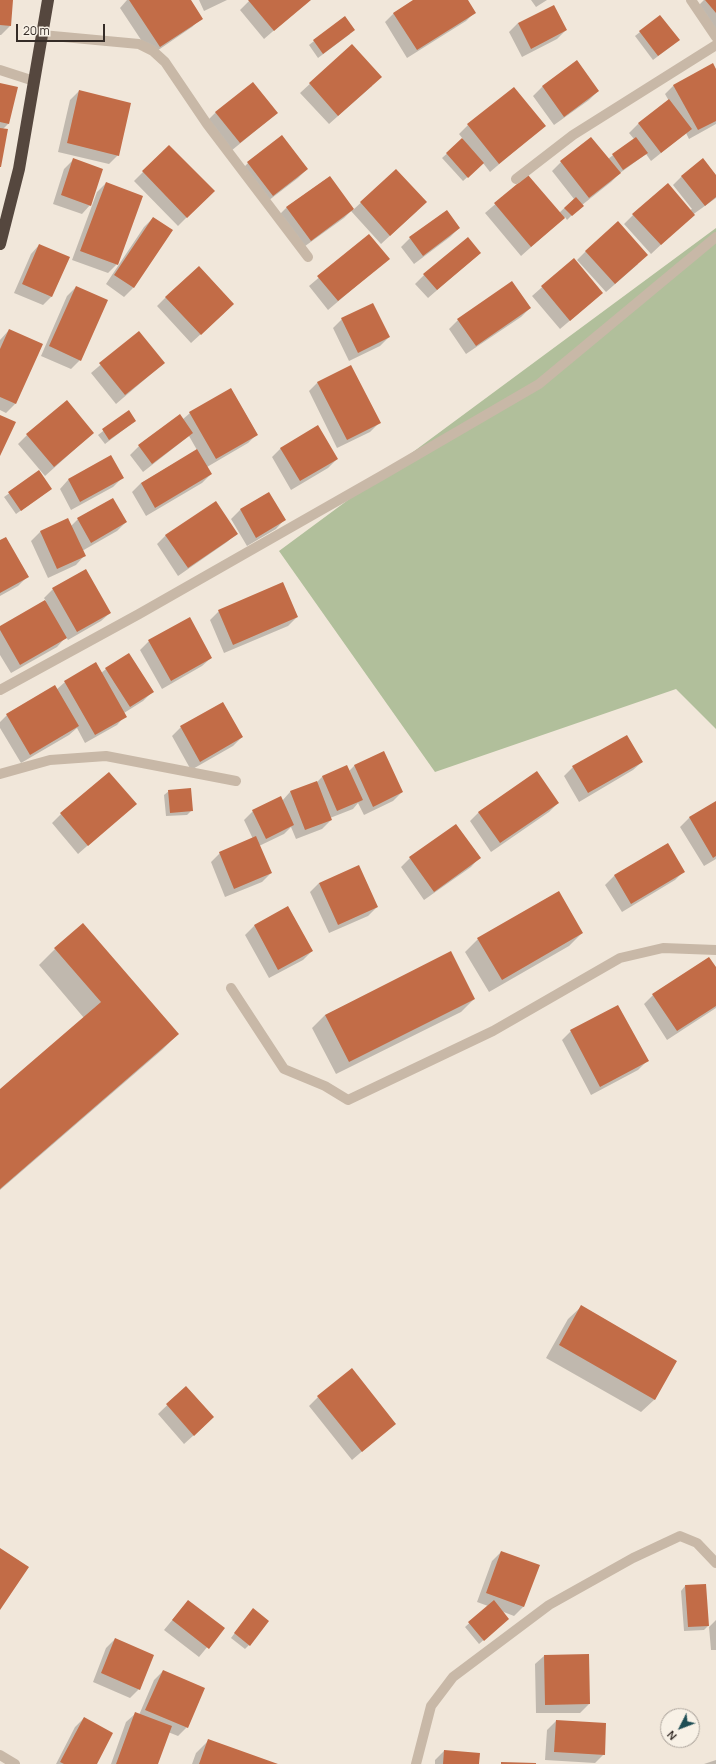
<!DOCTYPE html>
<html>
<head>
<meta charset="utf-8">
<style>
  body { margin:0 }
  #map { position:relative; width:716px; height:1764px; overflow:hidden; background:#f1e7da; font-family:Manrope,sans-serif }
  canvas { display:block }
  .north { position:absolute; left:660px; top:1708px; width:40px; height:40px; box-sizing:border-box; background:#f8f1e6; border:1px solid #aaa29a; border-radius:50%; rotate:228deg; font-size:11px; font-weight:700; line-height:16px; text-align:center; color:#352c27 }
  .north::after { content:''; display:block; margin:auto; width:14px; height:18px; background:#1e4e55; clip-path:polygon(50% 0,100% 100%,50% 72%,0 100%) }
  .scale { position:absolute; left:16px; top:24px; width:89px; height:18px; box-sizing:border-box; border:2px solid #352c27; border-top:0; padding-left:5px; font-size:12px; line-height:14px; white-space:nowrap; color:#352c27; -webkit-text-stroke:3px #f8f1e6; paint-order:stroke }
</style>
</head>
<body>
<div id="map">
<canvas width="716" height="1764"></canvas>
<div class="north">N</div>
<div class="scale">20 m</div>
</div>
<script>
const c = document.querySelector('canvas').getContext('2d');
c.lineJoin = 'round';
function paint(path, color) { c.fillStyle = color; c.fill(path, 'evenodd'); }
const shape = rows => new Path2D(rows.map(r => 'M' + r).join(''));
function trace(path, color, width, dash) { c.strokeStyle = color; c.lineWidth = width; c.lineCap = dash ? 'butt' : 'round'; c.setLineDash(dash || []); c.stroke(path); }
const green = shape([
  [716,228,716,729,676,689,435,772,279,551]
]);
const shadow = shape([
  [0,0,12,0,10,26,1,35,0,35],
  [127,0,189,0,201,18,192,27,151,55,120,8],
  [199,0,227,0,204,11],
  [250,0,309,0,264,39,240,10],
  [415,0,467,0,475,12,466,21,407,58,385,22,394,13],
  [531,0,547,0,536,7],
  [704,0,716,0,716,32,696,8],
  [660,16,674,44,653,60,635,36],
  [344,17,350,34,318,58,309,45],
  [518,23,566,30,557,39,522,57,509,32],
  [352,45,372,86,329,124,300,93],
  [577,62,598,91,589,100,554,125,533,96,542,87],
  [716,71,716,124,689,139,686,133,651,161,646,154,620,173,611,182,582,205,567,220,565,217,521,256,485,213,528,176,559,213,574,199,552,171,561,162,608,159,634,139,629,133,638,124,669,101,665,94,674,85],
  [0,84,8,124,3,129,0,166],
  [79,91,118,155,109,164,58,152,70,100],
  [216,112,277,113,231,151,207,121],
  [468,125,544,126,490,172,483,163,463,181,442,158,463,139,459,134],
  [169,146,213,191,178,226,134,181],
  [73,160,91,204,82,214,53,204,64,169],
  [248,163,307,169,298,178,264,204,239,172],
  [396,170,417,211,381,244,351,211,344,218,301,249,278,216,287,207,329,177,353,210],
  [682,176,716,177,716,198,695,213,651,254,624,224,633,215,690,210,692,209,673,185],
  [106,183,117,264,108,273,72,260,97,192],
  [446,211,459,228,450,237,414,264,401,247,410,238],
  [153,218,171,230,133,288,124,297,106,284,144,227],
  [369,235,388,259,328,310,309,286],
  [39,245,52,296,43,305,14,293,31,254],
  [586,251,638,264,606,292,577,260],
  [480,253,428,298,415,284,424,275],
  [574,259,593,301,560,329,532,296],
  [76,287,80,360,71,369,41,356,67,296],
  [166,297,224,313,191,343,157,306],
  [530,308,521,317,466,354,449,329,458,320],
  [342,319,389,337,380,346,349,361,333,328],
  [9,330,42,344,15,404,6,413,0,410,0,340],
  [139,332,164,363,116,404,91,373],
  [318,382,379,423,370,432,337,448,309,391],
  [231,389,257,434,248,443,207,467,211,474,202,483,146,516,132,492,141,483,197,450,189,436,143,472,130,455,139,446,179,416,182,420,190,413],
  [128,412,135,421,105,444,98,435],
  [93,433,45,476,18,444,27,435],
  [281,448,337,459,328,468,291,490,272,457],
  [39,472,51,489,16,514,4,497],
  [122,478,113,487,71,510,60,489,68,480],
  [268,493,284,520,276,529,247,546,231,519,240,510],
  [67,519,71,526,78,519,126,522,117,531,82,551,84,556,76,565,48,578,31,541,40,532],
  [236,534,227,542,178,576,157,544,166,535],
  [0,541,27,577,18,586,0,596],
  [53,589,110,613,101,621,68,640,66,637,57,647,11,673,0,655,0,627,46,601,44,598],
  [219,611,297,617,288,626,224,653,210,620],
  [149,641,211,658,202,666,162,689,140,650],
  [106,669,152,692,143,701,124,713,125,716,117,725,85,743,77,728,69,735,21,763,0,728,0,722,7,715,56,690,65,682,101,673],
  [181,727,242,737,233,746,191,770,172,736],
  [383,752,402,792,393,801,364,815,358,803,353,809,330,818,331,820,322,829,296,839,291,827,284,834,259,846,271,873,262,882,225,897,211,862,220,853,253,839,244,820,253,811,282,801,290,792,316,783,323,776,349,771,354,766],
  [642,762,633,770,579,802,564,776,573,767],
  [169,791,192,810,187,815,166,816,164,795],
  [716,802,716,859,704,866,680,827,689,818],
  [558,803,549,812,491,852,470,821,479,812],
  [135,804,78,854,52,823,61,814],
  [667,844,684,871,675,880,622,912,605,885,614,876],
  [410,858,479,858,471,867,424,900,401,867],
  [319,883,377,907,368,916,329,933,310,892],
  [558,892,582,933,569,946,489,992,465,952,478,939],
  [288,907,312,951,303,960,269,978,245,935,254,926],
  [55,949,178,1034,162,1050,0,1190,0,1090,84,1018,39,965],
  [450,953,474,999,461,1012,336,1074,312,1028,325,1015],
  [716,969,716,1008,667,1040,644,1004,653,995],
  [571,1031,647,1061,638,1070,591,1095,562,1040],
  [581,1307,676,1361,654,1400,641,1412,546,1358,568,1319],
  [186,1387,204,1426,184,1444,158,1414],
  [318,1397,395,1423,352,1460,309,1406],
  [501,1552,538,1566,523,1607,514,1616,501,1611,508,1619,479,1644,465,1627,488,1606,477,1602,492,1561],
  [705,1585,708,1626,704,1630,684,1631,681,1591,685,1586],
  [188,1601,223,1628,199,1657,164,1630],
  [249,1614,249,1645,245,1649,231,1638],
  [716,1620,716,1650,711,1650,709,1627],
  [115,1639,139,1689,130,1698,93,1682,106,1648],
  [544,1656,589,1704,580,1713,536,1713,535,1664],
  [163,1671,187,1727,178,1736,168,1732,157,1764,111,1764,126,1722,135,1714,139,1715,154,1680],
  [84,1718,96,1764,56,1764,75,1727],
  [556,1721,604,1754,595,1763,545,1760,547,1730],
  [209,1740,275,1764,192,1764,196,1753],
  [444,1751,478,1764,435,1764,435,1760],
  [716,1760,716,1764,704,1764]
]);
const building = shape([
  [0,0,13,0,11,26,0,25],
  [129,0,191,0,203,19,160,47],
  [248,0,311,0,274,31],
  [413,0,468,0,476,13,417,50,393,13],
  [705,0,716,0,716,13],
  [554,5,567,30,531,49,518,23],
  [660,15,680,40,658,56,639,31],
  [345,16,355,30,323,54,313,40],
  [352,44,382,77,338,116,309,83],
  [577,60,599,91,564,117,542,86],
  [713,63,716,69,716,121,698,130,673,85],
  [253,82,278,113,240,143,215,112],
  [0,83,18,87,9,124,0,122],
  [514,87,546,126,499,164,467,124],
  [79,90,131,103,119,156,67,143],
  [669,99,692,129,661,153,638,123],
  [0,128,8,129,1,167,0,167],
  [282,135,308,169,273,196,247,162],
  [591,137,621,173,589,198,560,161],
  [636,137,648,153,623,170,612,154],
  [462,138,484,163,468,178,446,153],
  [169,145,215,191,187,218,142,171],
  [73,158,103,169,91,206,61,195],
  [703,158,716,175,716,197,705,206,681,176],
  [396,169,427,202,390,236,360,202],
  [528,175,565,218,531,247,494,203],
  [330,176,354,209,311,241,286,207],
  [106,182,143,196,118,265,80,251],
  [668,183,695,215,661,245,632,214],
  [576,197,584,206,572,216,564,208],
  [447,210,460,228,423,256,409,237],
  [153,217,173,230,134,288,114,275],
  [618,221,648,255,615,284,585,251],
  [369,234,390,259,338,301,317,276],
  [468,237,481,253,437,290,423,274],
  [39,244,70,257,52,297,22,284],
  [574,258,603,293,570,321,541,286],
  [199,266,234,304,201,335,165,297],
  [512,281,531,308,476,346,457,319],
  [76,286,108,300,81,361,49,346],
  [373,303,390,337,358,353,341,318],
  [9,329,43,344,16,404,0,397,0,349],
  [139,331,165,363,125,395,99,363],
  [351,365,381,423,347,440,317,382],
  [231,388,258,435,216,459,189,412],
  [67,400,94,433,54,467,26,434],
  [129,410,136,421,109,440,102,429],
  [180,414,193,433,152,464,138,445],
  [0,415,16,422,0,456],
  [318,425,338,459,300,481,280,448],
  [197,449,212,474,155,508,141,483],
  [111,455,124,478,80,502,68,479],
  [39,470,52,489,21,511,8,492],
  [269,492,286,520,256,538,240,509],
  [113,498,127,522,91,543,77,518],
  [216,501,238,534,188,568,165,535],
  [68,518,86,556,57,569,40,531],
  [6,537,29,577,0,593,0,540],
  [86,569,111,613,77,632,52,588],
  [283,582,298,617,233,645,218,610],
  [45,600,67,638,20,665,0,630,0,626],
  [190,617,212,658,171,681,148,640],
  [129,653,154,692,130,707,105,668],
  [96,662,127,717,95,735,64,681],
  [55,685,79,726,30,755,6,714],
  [223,702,243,737,200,762,180,726],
  [627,735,643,762,588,793,572,766],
  [384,751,403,792,373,807,354,765],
  [347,765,363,800,337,811,322,776],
  [537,771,559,803,500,843,478,812],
  [109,772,137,804,88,846,60,813],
  [317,781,332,820,305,830,290,791],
  [191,788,193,811,170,813,168,790],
  [281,796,294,825,266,839,252,810],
  [716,801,716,856,713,858,689,817],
  [456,824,481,858,434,892,409,857],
  [256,836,272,873,234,889,219,852],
  [668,843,685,872,631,904,614,875],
  [359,865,378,907,338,925,319,883],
  [559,891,583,933,502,980,477,938],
  [288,906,313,951,278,970,254,925],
  [83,923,179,1034,0,1189,0,1089,101,1002,54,948],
  [451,951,475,999,349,1062,325,1015],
  [709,957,716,967,716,1006,677,1031,652,994],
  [618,1005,649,1061,600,1087,570,1030],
  [581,1305,677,1361,655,1400,559,1345],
  [352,1368,396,1424,362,1452,317,1396],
  [186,1386,214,1417,194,1436,166,1404],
  [0,1548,29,1567,0,1610],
  [501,1551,540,1565,524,1607,486,1593],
  [706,1584,709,1626,688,1627,685,1585],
  [188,1600,225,1628,209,1649,172,1620],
  [494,1600,509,1619,484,1641,468,1622],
  [253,1608,269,1621,250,1646,234,1633],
  [115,1638,154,1655,140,1690,101,1673],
  [589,1654,590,1704,545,1705,544,1655],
  [163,1670,205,1688,188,1728,145,1710],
  [135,1712,172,1726,158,1764,116,1764],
  [84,1717,113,1733,97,1764,64,1764,60,1762],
  [556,1720,606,1723,605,1755,554,1752],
  [208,1739,278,1764,199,1764],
  [444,1750,480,1753,479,1764,443,1764],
  [501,1762,536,1763,536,1764,501,1764]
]);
const minor = shape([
  [691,0,716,37],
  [42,35,139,44,153,51,165,62,207,124,308,257],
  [0,70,34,81],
  [516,179,573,135,716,45],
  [0,690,139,614,381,476,539,384,716,237],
  [0,774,50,760,106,756,236,781],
  [231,988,284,1069,325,1086,348,1100,493,1031,620,958,663,948,716,950],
  [0,1755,15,1764],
  [416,1764,431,1706,453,1677,549,1605,633,1558,680,1536,697,1543,716,1563]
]);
const highway = shape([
  [0,244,19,169,48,0]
]);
paint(green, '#b1bf9b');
paint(shadow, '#0003');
paint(building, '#c26c47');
trace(minor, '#c8b8a7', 10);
trace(highway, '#55473e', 12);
</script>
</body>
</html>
